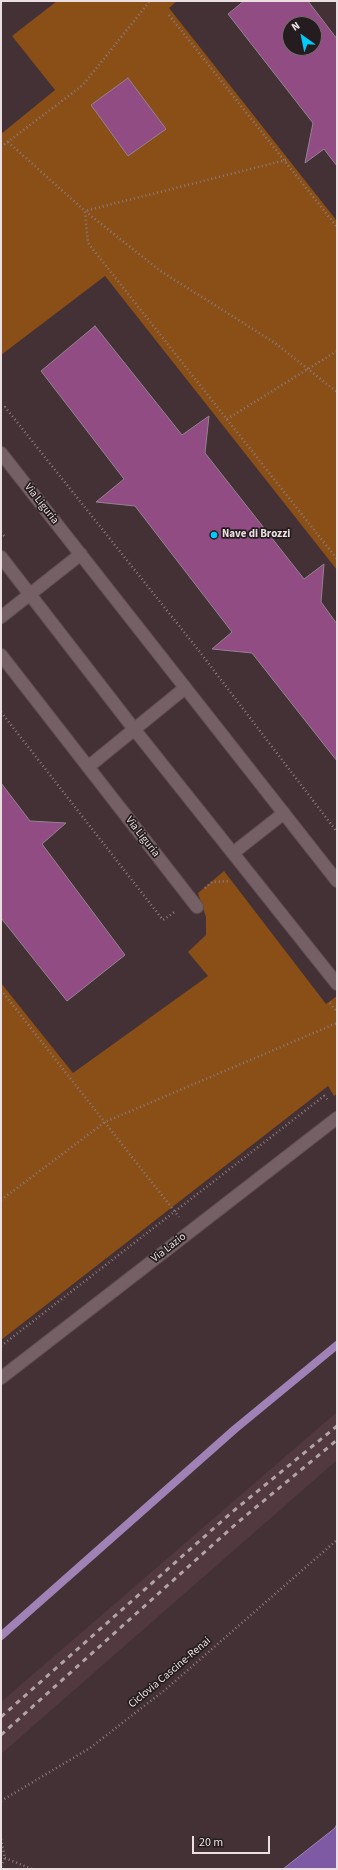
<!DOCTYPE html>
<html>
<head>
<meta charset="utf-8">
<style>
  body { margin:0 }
  #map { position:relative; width:338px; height:1870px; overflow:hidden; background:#443136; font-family:"Source Sans 3",sans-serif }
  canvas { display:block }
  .frame { position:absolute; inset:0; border:2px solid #ecdfe2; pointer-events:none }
  .north { position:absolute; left:282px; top:16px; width:40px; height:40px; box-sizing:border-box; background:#241c1e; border:1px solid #746a6c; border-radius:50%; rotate:327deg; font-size:11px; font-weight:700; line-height:16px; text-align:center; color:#ecdfe2 }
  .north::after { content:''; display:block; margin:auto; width:14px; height:18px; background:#00cbf9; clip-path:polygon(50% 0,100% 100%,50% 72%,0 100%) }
  .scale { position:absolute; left:192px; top:1836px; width:78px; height:18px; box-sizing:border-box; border:2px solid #ecdfe2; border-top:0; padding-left:5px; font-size:12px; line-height:14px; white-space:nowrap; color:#ecdfe2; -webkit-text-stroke:3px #241c1e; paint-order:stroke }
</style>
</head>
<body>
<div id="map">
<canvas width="338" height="1870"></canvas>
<div class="frame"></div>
<div class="north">N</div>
<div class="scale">20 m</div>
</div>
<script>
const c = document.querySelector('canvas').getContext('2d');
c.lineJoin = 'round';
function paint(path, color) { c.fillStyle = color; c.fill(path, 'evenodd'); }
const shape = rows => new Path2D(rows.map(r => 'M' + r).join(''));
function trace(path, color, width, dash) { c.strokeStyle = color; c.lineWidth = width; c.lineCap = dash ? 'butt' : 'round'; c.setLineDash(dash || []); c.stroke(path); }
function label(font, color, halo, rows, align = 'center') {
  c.font = font + ' "Source Sans 3",sans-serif'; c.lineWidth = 3.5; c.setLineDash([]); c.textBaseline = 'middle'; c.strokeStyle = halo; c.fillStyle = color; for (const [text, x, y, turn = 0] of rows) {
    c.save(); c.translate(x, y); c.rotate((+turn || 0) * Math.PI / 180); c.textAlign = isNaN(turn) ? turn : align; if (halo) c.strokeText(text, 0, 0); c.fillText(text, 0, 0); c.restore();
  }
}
const built = shape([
  [337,1412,337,1460,1,1754,1,1702]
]);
const green = shape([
  [57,1,177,1,169,8,337,221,337,570,105,276,1,355,1,134,55,90,12,36],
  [224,871,326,1004,337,996,337,1094,334,1096,328,1086,1,1340,1,983,73,1073,208,976,188,952,206,935,206,917,198,893]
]);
const water = shape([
  [337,1824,337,1869,283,1869,335,1828,337,1824]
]);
const stream = shape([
  [1,1636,235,1429,337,1345]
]);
const building = shape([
  [244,1,308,1,337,39,337,166,324,149,305,163,313,123,228,14,244,1],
  [290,24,314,24,314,48,290,48,290,24],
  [128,78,166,129,128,156,91,105,128,78],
  [95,326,182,435,209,416,205,453,304,579,324,564,321,602,337,624,337,761,252,653,212,649,232,632,135,506,96,502,124,479,41,371,95,326],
  [1,783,30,821,66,823,42,844,125,955,67,1001,1,918,1,783]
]);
const path = shape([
  [169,15,337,227],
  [8,142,85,211,159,270,275,343,337,392],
  [1,147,83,85,150,1],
  [286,160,85,211,88,243,337,559],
  [1,409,5,407,196,647,337,832],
  [227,419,337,351],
  [1,532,6,538],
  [1,712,163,920,176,911],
  [205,888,212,882,230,881],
  [1,990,179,1217],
  [330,1003,337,1012],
  [1,1200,105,1122,337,1023],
  [1,1346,324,1096,329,1101],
  [1,1801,90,1748,166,1689,337,1540],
  [1,1839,5,1858,1,1867],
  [5,1858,32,1869]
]);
const minor = shape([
  [1,453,337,881],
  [1,557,134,729,337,984],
  [1,617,81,554],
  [1,655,197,907],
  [88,767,185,688],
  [233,853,284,813],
  [1,1378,337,1118]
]);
const rail = shape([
  [1,1717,231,1513,337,1426],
  [1,1735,237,1523,337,1440]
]);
const markers = [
  [214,535,4,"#00cbf9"]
];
const streetNames = [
  ["Via Liguria",41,504,52],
  ["Via Liguria",142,837,52],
  ["Via Lazio",169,1248,-38],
  ["Ciclovia Cascine-Renai",170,1673,-40]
];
const poiNames = [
  ["Nave di Brozzi",222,535]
];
paint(built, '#52393f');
paint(green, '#894f17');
paint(water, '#7f5aa4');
trace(water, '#a082b7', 1);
trace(stream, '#a082b7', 8);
paint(building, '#914c84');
trace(building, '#948390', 1);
trace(minor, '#605054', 14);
trace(path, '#8c7c80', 2.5, [1, 3]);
trace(minor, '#756065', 12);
trace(rail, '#b2a3a7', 3, [5, 5]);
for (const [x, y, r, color] of markers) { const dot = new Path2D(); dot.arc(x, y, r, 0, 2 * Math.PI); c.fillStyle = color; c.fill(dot); trace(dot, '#241c1e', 1.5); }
label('11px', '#ecdfe2', '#241c1e', streetNames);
label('bold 11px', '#ecdfe2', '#241c1e', poiNames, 'left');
</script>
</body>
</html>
